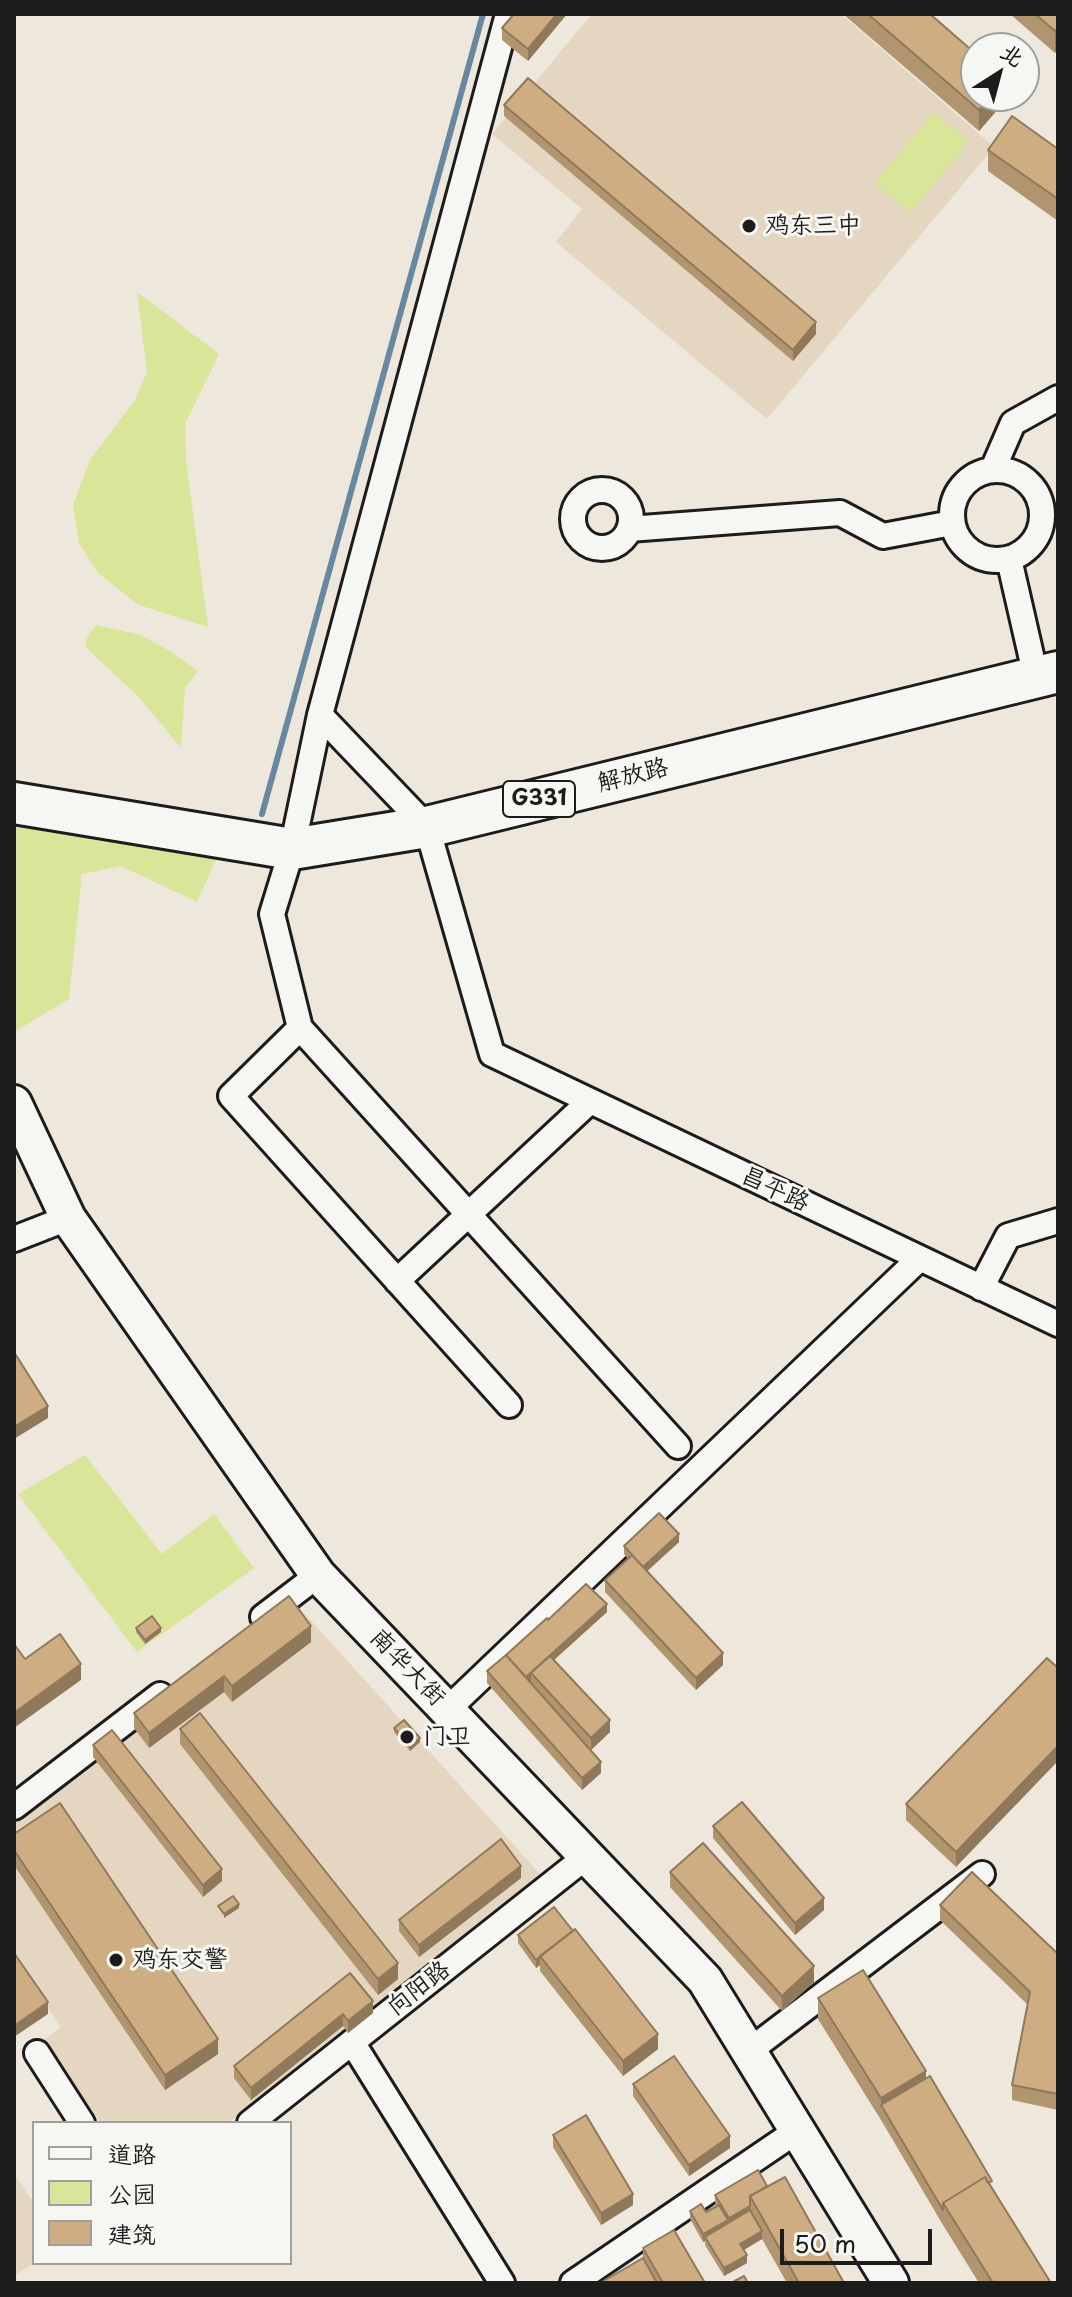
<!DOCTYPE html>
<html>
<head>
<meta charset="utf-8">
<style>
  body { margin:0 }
  #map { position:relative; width:1072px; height:2297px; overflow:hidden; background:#eee7db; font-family:"Playpen Sans","LXGW WenKai TC",sans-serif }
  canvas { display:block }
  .frame { position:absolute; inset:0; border:16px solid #1c1c1c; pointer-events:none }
  .legend { position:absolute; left:32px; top:2121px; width:260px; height:144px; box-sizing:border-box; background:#f6f6f2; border:2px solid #9f9f9c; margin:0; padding:10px 14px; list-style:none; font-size:24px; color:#1c1c1c }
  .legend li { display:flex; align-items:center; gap:16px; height:40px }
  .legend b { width:40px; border:2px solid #9f9f9c }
  .north { position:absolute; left:960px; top:32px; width:80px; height:80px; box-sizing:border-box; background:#f6f6f2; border:2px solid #9f9f9c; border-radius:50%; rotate:36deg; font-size:22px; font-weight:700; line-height:32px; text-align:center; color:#1c1c1c }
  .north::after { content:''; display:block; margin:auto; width:28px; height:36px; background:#1c1c1c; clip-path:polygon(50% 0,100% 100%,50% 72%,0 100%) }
  .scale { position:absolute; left:780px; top:2229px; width:152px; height:36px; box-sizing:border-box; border:4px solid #1c1c1c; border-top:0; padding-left:10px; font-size:24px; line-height:28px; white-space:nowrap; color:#1c1c1c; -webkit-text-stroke:6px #f6f6f2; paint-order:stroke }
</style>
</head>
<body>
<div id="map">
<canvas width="1072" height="2297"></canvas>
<div class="frame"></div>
<ul class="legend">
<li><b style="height:10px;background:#f6f6f2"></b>道路</li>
<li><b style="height:22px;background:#d9e699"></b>公园</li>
<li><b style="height:22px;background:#cdad81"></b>建筑</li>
</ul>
<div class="north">北</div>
<div class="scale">50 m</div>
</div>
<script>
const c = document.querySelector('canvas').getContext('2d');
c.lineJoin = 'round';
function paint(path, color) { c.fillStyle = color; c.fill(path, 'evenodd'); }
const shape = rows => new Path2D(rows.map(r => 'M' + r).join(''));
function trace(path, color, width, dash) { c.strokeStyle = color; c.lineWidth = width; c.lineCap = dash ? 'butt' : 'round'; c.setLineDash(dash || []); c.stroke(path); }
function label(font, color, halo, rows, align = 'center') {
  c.font = font + ' "Playpen Sans","LXGW WenKai TC",sans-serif'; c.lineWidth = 6; c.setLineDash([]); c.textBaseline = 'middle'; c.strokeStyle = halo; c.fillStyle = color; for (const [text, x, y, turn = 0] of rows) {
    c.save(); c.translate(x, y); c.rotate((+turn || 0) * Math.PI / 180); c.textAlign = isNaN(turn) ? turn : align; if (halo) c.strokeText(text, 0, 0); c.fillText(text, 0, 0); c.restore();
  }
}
const built = shape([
  [592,14,841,14,994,147,767,419,556,242,582,209,492,134],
  [296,1604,540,1874,228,2123,101,2123,43,2041,61,2027,14,1959,14,1817],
  [14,2174,34,2203,34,2263,14,2276]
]);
const green = shape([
  [933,112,969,141,911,213,875,183],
  [137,292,219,354,185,424,186,460,208,627,139,605,98,573,79,543,73,505,90,460,135,400,147,372],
  [96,625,141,635,168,650,198,671,185,688,181,748,136,694,86,648,86,640],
  [14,807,218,855,197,902,121,866,82,874,69,999,14,1032],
  [85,1455,162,1554,214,1514,254,1568,137,1652,18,1494]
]);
const stream = shape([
  [262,814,483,14]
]);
const minor = shape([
  [508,14,320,715,292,849,272,914,300,1028,678,1446],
  [993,469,1013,423,1058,398],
  '952 515a45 45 0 1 1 90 0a45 45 0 1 1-90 0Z',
  '573 519a29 29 0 1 1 58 0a29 29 0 1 1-58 0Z',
  [629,529,840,513,883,536,952,523],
  [1009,559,1036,677],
  [320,715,427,827,492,1054,1058,1324],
  [300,1028,231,1096,509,1405],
  [14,1239,68,1218],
  [397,1281,589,1102],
  [981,1288,1008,1236,1058,1221],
  [263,1617,318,1575],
  [447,1710,919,1259],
  [14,1807,160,1695],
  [352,2042,502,2283],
  [749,2051,982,1874],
  [37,2053,82,2123],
  [250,2123,587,1856],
  [573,2283,798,2130]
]);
const secondary = shape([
  [14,1103,68,1218,318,1575,705,1980,891,2283]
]);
const trunk = shape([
  [14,803,292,849,427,827,1058,672]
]);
const wall = shape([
  [567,14,528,61,502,40,502,28],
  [843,14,930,14,1005,96,1005,101,979,131],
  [1010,14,1058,14,1055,53],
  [504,105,816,334,793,361,504,116],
  [1058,149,1058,221,988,171,988,150],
  [679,1542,647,1571,723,1665,696,1690,605,1592,605,1580,628,1559,624,1554,624,1546],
  [607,1612,554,1660,610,1732,591,1750,601,1773,582,1790,487,1683,487,1671,548,1620],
  [136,1628,161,1632,145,1644,136,1632],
  [311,1642,232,1702,224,1692,149,1748,134,1728,134,1713],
  [1047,1658,956,1867,906,1820,906,1804],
  [394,1728,420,1742,410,1751,394,1732],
  [180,1729,398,1979,378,1995,180,1744],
  [93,1745,222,1881,203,1897,93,1757],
  [713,1826,824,1910,795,1935,713,1838],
  [14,1834,218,2054,165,2090,14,1865],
  [670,1872,814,1982,782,2011,670,1887],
  [521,1878,419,1957,399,1931,399,1920],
  [940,1905,1058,1954,1058,2110,1012,2100,1012,2085,1028,2005,940,1920],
  [518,1935,658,2049,623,2076,540,1971,540,1965,536,1968,518,1943],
  [350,1973,373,2013,348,2033,343,2026,251,2100,234,2078,234,2066],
  [818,1998,992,2189,1051,2283,979,2283,943,2225,881,2120,818,2019],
  [633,2084,730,2148,689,2176,633,2096],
  [553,2135,633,2205,601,2225,553,2147],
  [767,2186,844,2283,787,2283,762,2239,744,2250,747,2263,724,2276,705,2245,705,2241,703,2242,690,2219,690,2211,706,2212,717,2206,715,2203,715,2195],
  [643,2248,705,2283,600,2283,643,2258]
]);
const shadedWall = shape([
  [557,14,567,14,528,61,528,49],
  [1058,28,1058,50,1055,53,1055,31],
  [991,96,1005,96,1005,101,979,131,979,110],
  [816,322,816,334,793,361,793,350],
  [48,1406,48,1418,14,1439,14,1427],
  [679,1534,679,1542,643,1575,643,1567],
  [607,1604,607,1612,535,1677,531,1673,531,1681,524,1687,524,1679],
  [311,1626,311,1642,232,1702,232,1686],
  [161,1628,161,1632,145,1644,145,1640],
  [723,1653,723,1665,696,1690,696,1678],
  [81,1664,81,1680,14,1728,14,1713],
  [224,1676,224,1692,149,1748,149,1733],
  [610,1720,610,1732,591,1750,591,1738],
  [420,1738,420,1742,410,1751,410,1747],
  [1058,1746,1058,1761,956,1867,956,1852],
  [601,1762,601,1773,582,1790,582,1778],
  [521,1866,521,1878,419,1957,419,1945],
  [222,1869,222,1881,203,1897,203,1885],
  [824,1898,824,1910,795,1935,795,1923],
  [239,1904,239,1908,224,1918,224,1914],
  [540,1957,540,1965,536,1968,536,1960],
  [398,1963,398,1979,378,1995,378,1979],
  [814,1966,814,1982,782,2011,782,1996],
  [373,2001,373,2013,348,2033,348,2021],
  [48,2002,48,2014,14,2037,14,2026],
  [343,2014,343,2026,251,2100,251,2088],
  [658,2034,658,2049,623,2076,623,2061],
  [218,2039,218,2054,165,2090,165,2075],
  [926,2071,926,2093,881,2105,881,2098],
  [730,2136,730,2148,689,2176,689,2165],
  [633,2194,633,2205,601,2225,601,2213],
  [750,2206,750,2214,729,2226,729,2218],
  [728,2220,728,2228,705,2237,705,2241,703,2242,703,2234],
  [762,2231,762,2239,740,2252,740,2244],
  [747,2255,747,2263,724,2276,724,2268]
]);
const building = shape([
  [514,14,557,14,528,49,502,28,514,14],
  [868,14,930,14,976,54,976,96,991,96,979,110,868,14],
  [1035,14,1058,14,1058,28,1055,31,1035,14],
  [528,78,816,322,793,350,504,105,528,78],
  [1012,116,1058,149,1058,199,988,150,1012,116],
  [14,1352,48,1406,14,1427,14,1352],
  [659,1513,679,1534,643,1567,624,1546,659,1513],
  [632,1555,723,1653,696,1678,605,1580,632,1555],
  [586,1584,607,1604,526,1677,506,1655,547,1618,548,1620,586,1584],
  [289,1596,311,1626,232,1686,224,1676,149,1733,134,1713,289,1596],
  [152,1616,161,1628,145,1640,136,1628,152,1616],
  [60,1634,81,1664,14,1713,14,1644,25,1659,60,1634],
  [506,1655,601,1762,582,1778,487,1671,506,1655],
  [550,1656,610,1720,591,1738,531,1673,550,1656],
  [1047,1658,1058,1668,1058,1746,956,1852,906,1804,1047,1658],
  [200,1713,398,1963,378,1979,180,1729,200,1713],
  [404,1720,420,1738,410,1747,394,1728,404,1720],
  [112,1730,222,1869,203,1885,93,1745,112,1730],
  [742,1802,824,1898,795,1923,713,1826,742,1802],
  [60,1803,218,2039,165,2075,14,1850,14,1834,60,1803],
  [501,1839,521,1866,419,1945,399,1920,501,1839],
  [703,1843,814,1966,782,1996,670,1872,703,1843],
  [972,1872,1058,1954,1058,2094,1012,2085,1030,1992,940,1905,972,1872],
  [233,1896,239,1904,224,1914,218,1906,233,1896],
  [554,1907,573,1931,536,1960,518,1935,554,1907],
  [575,1929,658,2034,623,2061,540,1956,575,1929],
  [14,1953,48,2002,14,2026,14,1953],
  [863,1970,926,2071,881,2098,818,1998,863,1970],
  [350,1973,373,2001,348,2021,343,2014,251,2088,234,2066,350,1973],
  [674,2056,730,2136,689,2165,633,2084,674,2056],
  [930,2076,992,2181,988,2183,985,2177,943,2203,943,2210,881,2105,930,2076],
  [586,2115,633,2194,601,2213,553,2135,586,2115],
  [758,2170,767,2186,750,2196,750,2206,729,2218,715,2195,758,2170],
  [785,2177,844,2283,799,2283,750,2196,785,2177],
  [985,2177,1051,2283,993,2283,943,2203,985,2177],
  [701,2204,706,2212,719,2205,728,2220,703,2234,690,2211,701,2204],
  [750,2210,762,2231,740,2244,747,2255,724,2268,705,2237,750,2210],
  [674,2230,705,2283,663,2283,643,2248,674,2230],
  [643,2258,657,2283,600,2283,643,2258],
  [744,2276,748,2283,731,2283,744,2276]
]);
const markers = [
  [749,226,8,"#1c1c1c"],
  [407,1737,8,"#1c1c1c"],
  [116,1960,8,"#1c1c1c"]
];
const shields = [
  [539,799,72]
];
const shieldNames = [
  ["G331",539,799]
];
const poiNames = [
  ["鸡东三中",765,226],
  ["门卫",423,1737],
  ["鸡东交警",132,1960]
];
const streetNames = [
  ["解放路",633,776,-14],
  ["昌平路",775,1190,25],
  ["南华大街",407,1668,46],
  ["向阳路",419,1989,-38]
];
paint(built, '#e4d6c0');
paint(green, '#d9e699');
trace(stream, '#6987a1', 6);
trace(minor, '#1c1c1c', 30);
trace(secondary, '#1c1c1c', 40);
trace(trunk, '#1c1c1c', 46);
trace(minor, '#f6f6f2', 24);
trace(secondary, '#f6f6f2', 34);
trace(trunk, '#f6f6f2', 40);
paint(wall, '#b0956f');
paint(shadedWall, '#90795a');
paint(building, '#cdad81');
trace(building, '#90795a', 2);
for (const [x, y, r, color] of markers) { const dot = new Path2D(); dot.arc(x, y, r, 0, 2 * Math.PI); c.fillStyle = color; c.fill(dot); trace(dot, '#f6f6f2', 3); }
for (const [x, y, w] of shields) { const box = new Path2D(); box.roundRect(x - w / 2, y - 18, w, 36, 6); c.fillStyle = '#f6f6f2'; c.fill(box); trace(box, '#1c1c1c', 2); }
label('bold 22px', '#1c1c1c', null, shieldNames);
label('24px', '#1c1c1c', '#f6f6f2', poiNames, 'left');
label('24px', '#1c1c1c', '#f6f6f2', streetNames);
</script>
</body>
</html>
